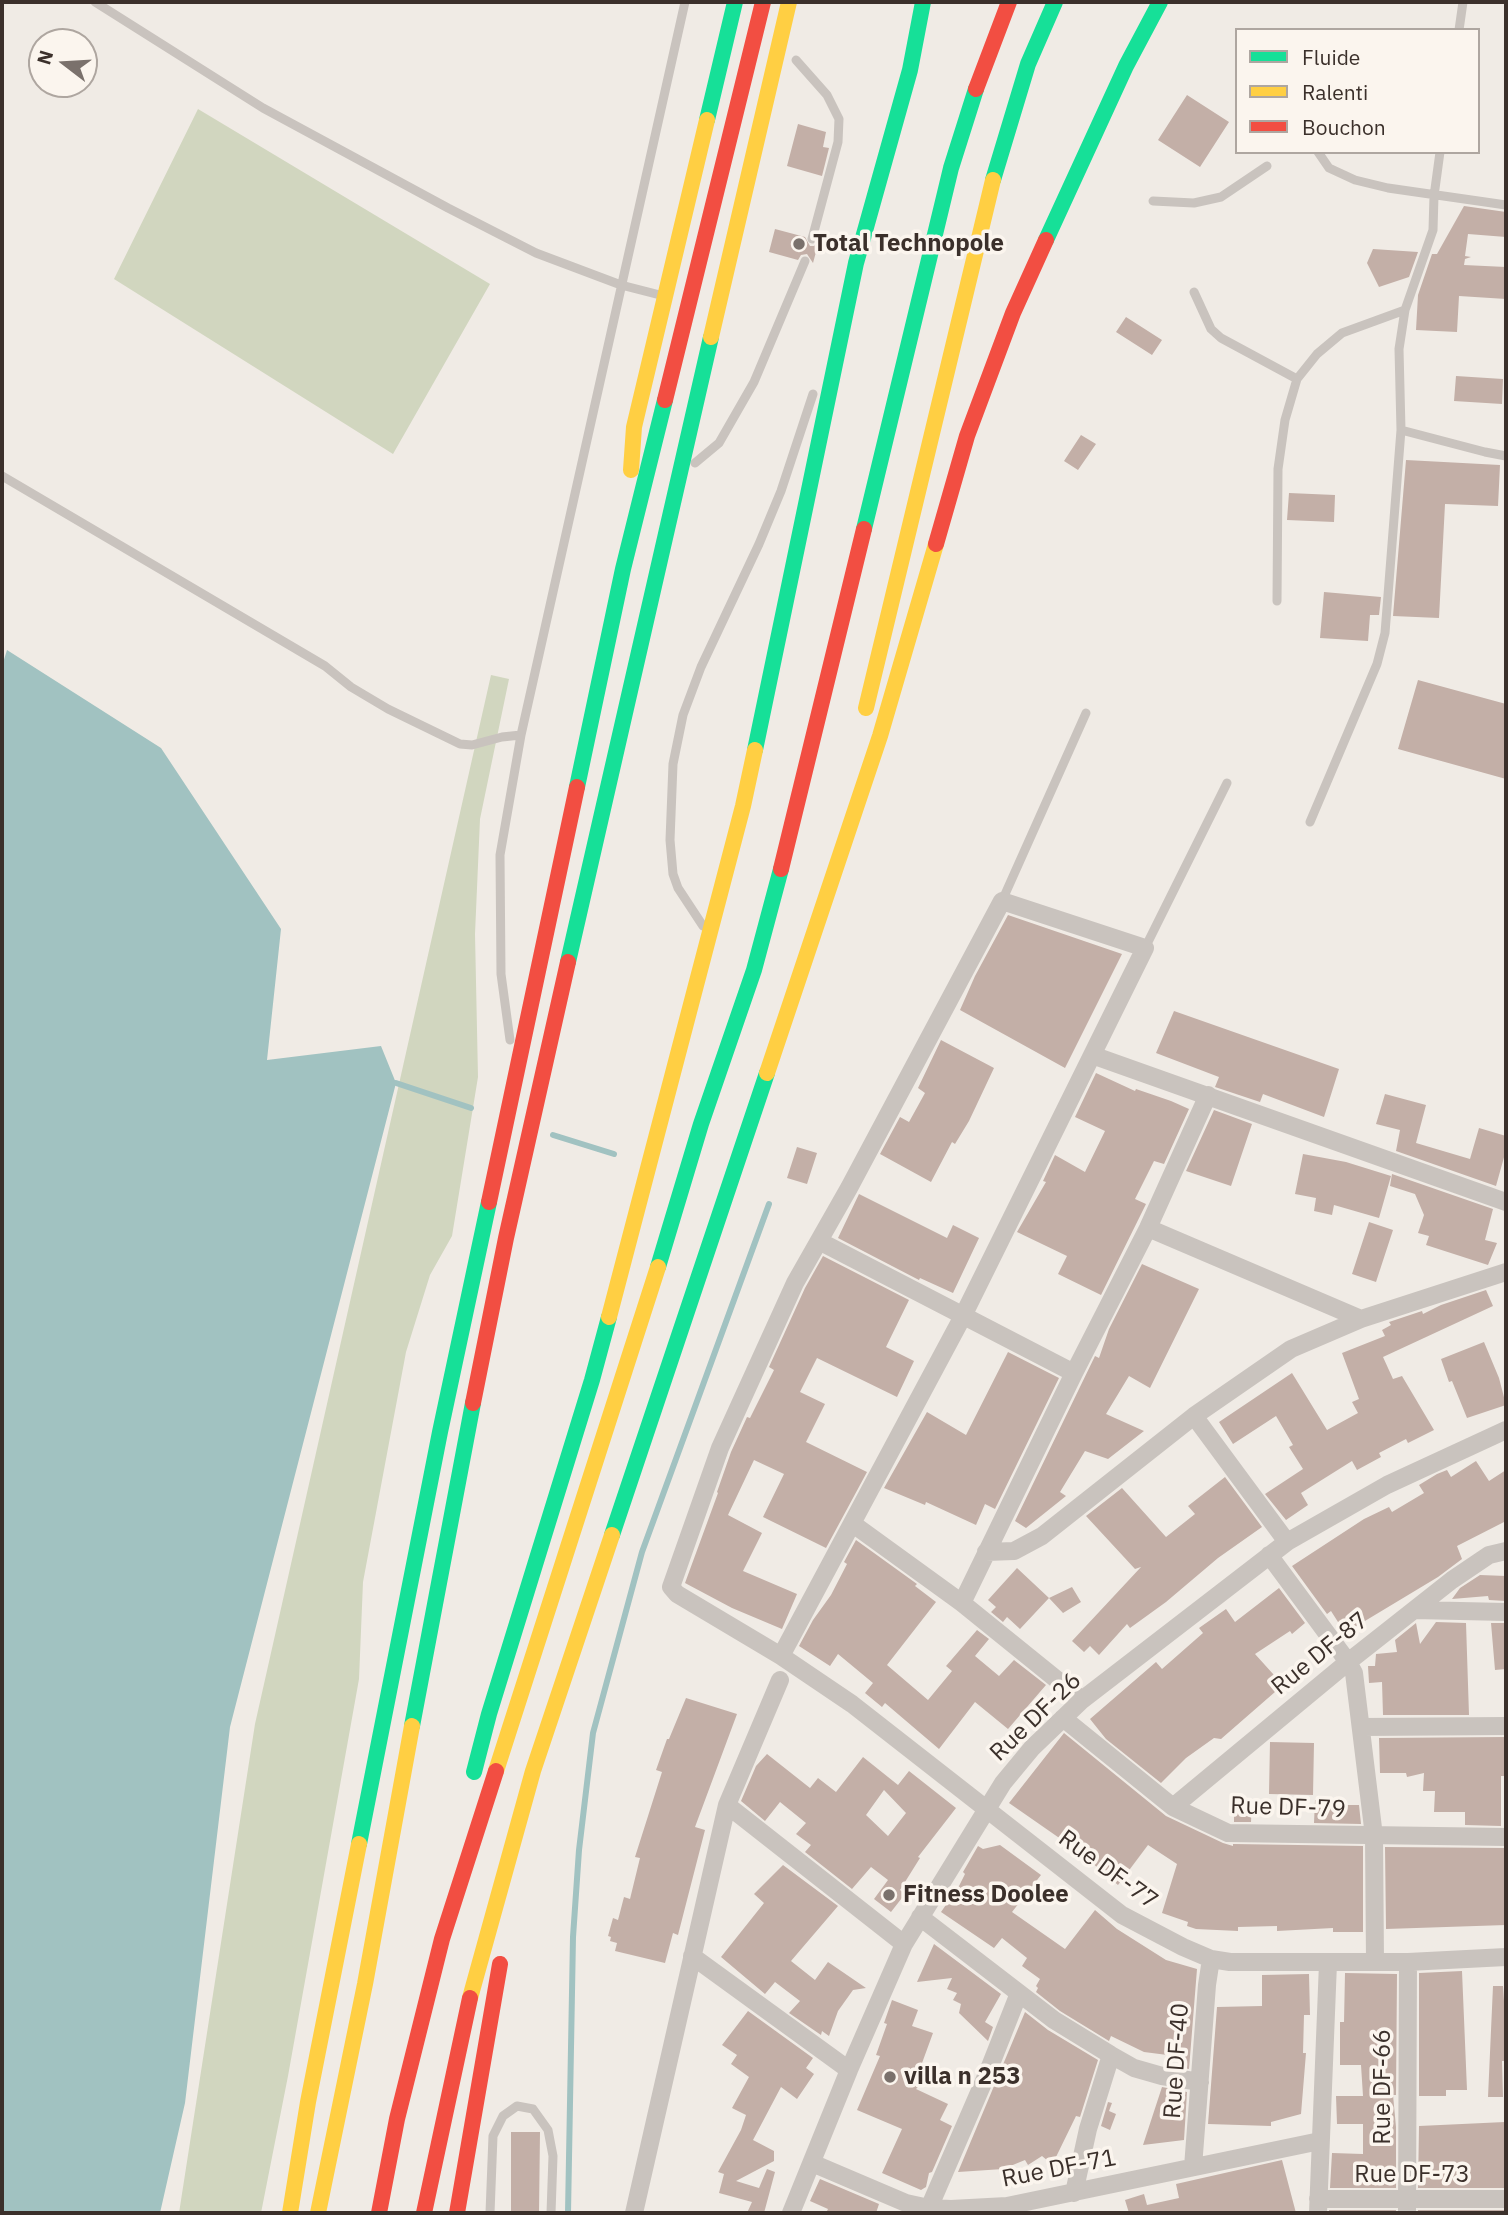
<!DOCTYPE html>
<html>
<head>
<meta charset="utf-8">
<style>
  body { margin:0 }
  #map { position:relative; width:1508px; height:2215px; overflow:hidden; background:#f0ebe5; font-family:"IBM Plex Sans",sans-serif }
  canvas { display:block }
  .frame { position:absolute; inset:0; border:4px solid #3b302b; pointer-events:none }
  .legend { position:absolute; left:1235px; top:28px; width:245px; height:126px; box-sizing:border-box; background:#fbf5ee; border:2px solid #aea6a0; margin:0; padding:9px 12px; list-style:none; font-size:21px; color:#3b302b }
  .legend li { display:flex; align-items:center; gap:14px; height:35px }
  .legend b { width:35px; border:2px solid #aea6a0 }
  .north { position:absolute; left:28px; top:28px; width:70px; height:70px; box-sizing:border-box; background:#fbf5ee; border:2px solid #aea6a0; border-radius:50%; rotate:287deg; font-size:19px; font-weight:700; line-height:28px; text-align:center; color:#3b302b }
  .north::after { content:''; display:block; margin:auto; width:24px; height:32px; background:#7a716c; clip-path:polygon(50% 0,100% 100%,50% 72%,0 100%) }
</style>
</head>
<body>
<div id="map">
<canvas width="1508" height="2215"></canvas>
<div class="frame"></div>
<ul class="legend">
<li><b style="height:9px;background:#16e098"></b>Fluide</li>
<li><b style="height:9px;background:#ffcf43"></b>Ralenti</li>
<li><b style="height:9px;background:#f24e42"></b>Bouchon</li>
</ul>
<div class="north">N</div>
</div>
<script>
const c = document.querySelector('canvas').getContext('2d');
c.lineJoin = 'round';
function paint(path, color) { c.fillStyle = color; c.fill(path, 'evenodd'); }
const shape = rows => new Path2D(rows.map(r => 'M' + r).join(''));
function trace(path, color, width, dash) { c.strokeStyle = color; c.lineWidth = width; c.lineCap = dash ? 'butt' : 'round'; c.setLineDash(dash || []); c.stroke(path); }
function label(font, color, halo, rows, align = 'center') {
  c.font = font + ' "IBM Plex Sans",sans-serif'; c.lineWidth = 7; c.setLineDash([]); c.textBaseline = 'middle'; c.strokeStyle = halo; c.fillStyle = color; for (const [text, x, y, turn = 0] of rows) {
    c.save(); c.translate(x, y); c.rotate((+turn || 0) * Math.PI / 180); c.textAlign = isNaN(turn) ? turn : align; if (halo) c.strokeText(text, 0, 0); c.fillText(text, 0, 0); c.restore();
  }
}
const green = shape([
  [198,109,490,284,393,454,114,279],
  [491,675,509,679,480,819,475,934,478,1077,452,1236,430,1275,406,1352,363,1582,359,1679,288,2076,261,2213,179,2213,255,1724]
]);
const water = shape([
  [7,650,161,748,281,929,267,1060,381,1046,396,1083,230,1727,185,2103,160,2213,2,2213,2,666]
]);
const stream = shape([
  [396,1083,471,1108],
  [553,1135,614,1154],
  [568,2213,573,1937,579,1850,593,1733,642,1552,769,1204]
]);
const building = shape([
  [1187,95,1229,122,1200,167,1158,140],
  [798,124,826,132,823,147,829,148,822,176,787,166],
  [1464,206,1506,212,1506,237,1468,234,1465,256,1471,257,1465,259,1464,265,1506,267,1506,299,1459,296,1457,332,1416,330,1418,295,1432,254,1437,254],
  [775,229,805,237,810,246,814,246,819,241,813,263,807,254,801,255,798,260,769,252],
  [1373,249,1418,252,1409,277,1379,287,1367,263],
  [1126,317,1162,340,1152,355,1116,332],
  [1456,376,1503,379,1502,404,1454,401],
  [1081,435,1096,444,1078,470,1064,461],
  [1406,460,1500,465,1498,506,1445,504,1439,618,1393,616],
  [1289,493,1335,495,1334,522,1287,520],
  [1324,592,1381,597,1379,615,1370,615,1368,641,1320,638],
  [1418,680,1506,704,1506,779,1398,749],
  [1008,915,1122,954,1065,1068,960,1010,975,976],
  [1174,1011,1339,1069,1324,1117,1263,1094,1260,1102,1215,1087,1219,1077,1156,1053],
  [941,1040,994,1068,969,1121,955,1144,952,1142,931,1182,880,1154,900,1117,909,1122,925,1093,918,1088],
  [1096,1073,1135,1091,1136,1089,1171,1101,1189,1109,1164,1164,1154,1161,1135,1199,1146,1204,1101,1295,1058,1274,1067,1256,1017,1232,1046,1182,1043,1181,1055,1155,1085,1172,1105,1131,1075,1117],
  [1385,1094,1426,1105,1416,1143,1470,1159,1479,1128,1506,1136,1506,1150,1496,1186,1396,1151,1400,1130,1376,1124],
  [1214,1110,1252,1124,1231,1186,1186,1171],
  [797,1147,817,1153,807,1184,787,1178],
  [1303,1154,1346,1162,1391,1176,1379,1218,1334,1205,1332,1215,1314,1211,1316,1198,1295,1194],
  [1392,1174,1493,1209,1485,1240,1497,1243,1488,1265,1426,1245,1429,1236,1418,1233,1424,1215,1415,1194,1390,1186],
  [859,1194,947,1238,953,1225,979,1238,953,1293,920,1278,919,1280,838,1238],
  [1369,1222,1393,1230,1376,1282,1352,1274],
  [823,1256,909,1300,886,1347,914,1361,897,1397,817,1358,800,1392,825,1404,806,1442,867,1472,826,1548,763,1517,784,1474,754,1460,728,1515,762,1533,743,1571,797,1594,782,1629,732,1608,685,1583,718,1493,717,1492,731,1452,747,1417,750,1418,774,1370,769,1367,805,1288],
  [1142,1264,1199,1289,1150,1388,1129,1376,1106,1414,1144,1431,1108,1459,1085,1451,1060,1492,1066,1496,1026,1528,1015,1521,1095,1356,1099,1358,1109,1329],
  [1486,1290,1493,1306,1383,1357,1393,1379,1402,1376,1434,1430,1408,1443,1406,1439,1379,1453,1381,1457,1357,1470,1352,1461,1301,1493,1308,1505,1286,1520,1265,1494,1303,1469,1289,1447,1293,1445,1276,1416,1233,1444,1219,1422,1292,1373,1327,1430,1358,1413,1352,1402,1359,1399,1342,1353,1385,1336,1382,1330,1391,1325,1389,1322,1422,1311,1423,1314,1441,1305],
  [1484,1342,1499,1378,1506,1405,1467,1418,1452,1381,1449,1382,1441,1359],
  [1008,1352,1059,1378,995,1509,985,1504,976,1525,926,1502,925,1505,884,1488,927,1412,966,1435],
  [1476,1461,1489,1481,1506,1470,1506,1521,1457,1546,1462,1559,1438,1577,1345,1633,1331,1611,1327,1614,1292,1566,1364,1519,1389,1507,1392,1512,1424,1493,1419,1485,1437,1474,1447,1470,1451,1477],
  [1225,1477,1262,1527,1218,1558,1166,1602,1130,1628,1127,1624,1099,1655,1090,1646,1084,1652,1072,1641,1141,1567,1135,1569,1086,1516,1122,1488,1166,1537,1195,1514,1188,1506],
  [856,1540,917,1584,915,1586,936,1602,887,1665,928,1700,952,1671,946,1666,977,1630,989,1639,975,1656,999,1676,1014,1660,1046,1685,1008,1729,975,1702,939,1749,885,1703,882,1707,865,1693,873,1683,838,1654,830,1666,799,1646,813,1620,831,1595,847,1564,844,1562],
  [1017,1568,1049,1598,1020,1629,1007,1617,1003,1622,991,1612,996,1607,988,1600],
  [1480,1575,1506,1576,1506,1601,1489,1600,1488,1596,1452,1599,1460,1588],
  [1072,1587,1081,1602,1063,1613,1049,1598],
  [1279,1588,1305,1623,1292,1634,1290,1631,1255,1654,1283,1685,1221,1739,1214,1738,1186,1758,1161,1783,1106,1739,1090,1719,1156,1662,1162,1669,1203,1633,1199,1628,1226,1609,1235,1622],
  [1436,1622,1466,1623,1469,1715,1383,1715,1382,1682,1369,1683,1368,1666,1375,1666,1376,1654,1397,1652,1395,1640,1416,1623,1420,1644],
  [1491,1623,1506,1623,1506,1669,1495,1670],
  [686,1698,737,1714,695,1827,705,1830,678,1935,673,1933,665,1963,615,1951,617,1943,610,1941,611,1937,608,1936,613,1918,618,1920,624,1897,630,1899,640,1858,635,1857,662,1772,656,1770,667,1739,669,1739],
  [1064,1733,1166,1816,1223,1843,1233,1846,1233,1844,1363,1846,1363,1932,1333,1932,1333,1928,1277,1931,1277,1926,1238,1927,1238,1931,1196,1929,1187,1926,1188,1922,1162,1913,1177,1864,1148,1845,1118,1885,1078,1851,1009,1803],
  [1506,1737,1506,1776,1501,1776,1501,1826,1465,1825,1465,1812,1434,1812,1435,1791,1423,1791,1424,1773,1407,1777,1406,1773,1380,1773,1379,1738],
  [1270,1742,1314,1743,1313,1795,1269,1794],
  [767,1754,810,1788,818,1778,836,1792,863,1757,898,1785,909,1771,956,1808,918,1857,920,1858,900,1890,905,1894,891,1912,874,1899,888,1880,871,1867,852,1889,805,1852,811,1845,796,1834,806,1823,780,1802,765,1821,741,1801,756,1766],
  [884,1790,906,1813,888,1836,866,1815],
  [1234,1799,1252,1800,1251,1822,1234,1822],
  [1315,1800,1343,1801,1343,1805,1359,1805,1361,1824,1314,1823],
  [1000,1845,1041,1875,1012,1912,1065,1949,1095,1910,1117,1929,1166,1960,1197,1969,1189,2069,1179,2067,1183,2057,1144,2052,1111,2036,1109,2041,1060,2011,1036,1992,1038,1988,1036,1986,1040,1979,1022,1966,1027,1958,1002,1938,994,1948,941,1912,959,1886,965,1874,963,1872,978,1846,983,1849],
  [1385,1847,1506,1848,1506,1925,1386,1929],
  [783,1865,838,1906,791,1961,815,1980,828,1962,866,1988,853,1990,838,2011,829,2036,822,2031,821,2035,789,2013,800,2001,775,1982,765,1994,721,1957,764,1903,754,1894],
  [934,1944,1001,1994,985,2022,993,2027,988,2041,959,2013,961,2004,953,2000,957,1993,947,1989,952,1978,917,1982],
  [1462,1971,1467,2090,1446,2090,1446,2096,1419,2096,1419,1973],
  [1345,1973,1397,1974,1396,2095,1393,2095,1396,2127,1396,2188,1330,2188,1332,2153,1363,2154,1363,2124,1337,2124,1336,2096,1363,2096,1361,2065,1340,2065,1340,2022,1344,2022],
  [1309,1974,1310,2015,1304,2015,1303,2053,1306,2053,1301,2114,1271,2122,1271,2126,1208,2124,1217,2007,1262,2006,1262,1975],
  [1493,1986,1503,1986,1506,2031,1506,2061,1502,2061,1503,2097,1488,2097],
  [892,2000,918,2010,912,2026,933,2033,914,2085,918,2087,916,2089,948,2104,940,2120,952,2126,932,2172,929,2173,926,2187,921,2190,882,2173,902,2129,857,2110,880,2056,876,2055,887,2024,884,2023],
  [748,2011,813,2058,806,2068,814,2074,797,2099,781,2087,753,2140,774,2151,774,2161,736,2181,759,2188,767,2169,775,2172,764,2213,747,2213,752,2202,719,2193,724,2174,718,2172,741,2130,746,2115,732,2108,749,2077,731,2064,737,2055,722,2045],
  [1025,2012,1048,2030,1098,2060,1080,2117,1076,2116,1056,2157,1048,2161,1042,2156,1028,2165,1025,2160,1003,2169,958,2172],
  [1162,2087,1187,2092,1184,2140,1143,2145],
  [1108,2102,1112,2103,1109,2111,1116,2114,1110,2130,1101,2126],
  [1505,2122,1505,2188,1418,2188,1419,2126],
  [511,2132,540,2132,539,2213,511,2213],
  [1282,2160,1296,2213,1129,2213,1125,2200,1144,2194,1147,2205,1179,2198,1176,2184],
  [820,2179,879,2204,876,2213,826,2213,828,2209,810,2201],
  [1329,2210,1396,2210,1396,2213,1329,2213],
  [1418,2210,1505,2210,1504,2213,1418,2213]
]);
const lane = shape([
  [95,2,263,108,448,208,536,253,621,285,660,295],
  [1459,30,1463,2],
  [796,60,827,95,839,119,838,142,812,239],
  [1318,152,1329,168,1355,180,1388,188,1506,205],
  [1153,201,1194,203,1221,197,1267,166],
  [1194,292,1211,329,1221,338,1297,379],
  [1401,430,1485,452,1506,456],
  [695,463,719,443,754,382,805,261],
  [2,476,325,666,351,687,388,709,460,744,472,745,502,737,521,735],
  [1277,601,1278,469,1285,420,1297,379,1317,354,1342,333,1405,310],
  [1310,822,1377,664,1385,633,1401,430,1399,349,1405,310,1433,230,1434,196,1440,152],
  [1002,901,1086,713],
  [703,926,678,888,673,874,670,840,673,764,683,715,701,667,759,544,781,491,813,394],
  [1145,948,1227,783],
  [510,1040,501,974,500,855,521,735,685,2],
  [490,2213,493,2136,503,2116,517,2106,533,2109,548,2130,553,2156,551,2213]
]);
const street = shape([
  [1092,1055,1506,1202],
  [1148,1228,1361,1319],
  [819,1241,1074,1373],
  [1194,1416,1287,1542],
  [853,1524,962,1603,1082,1700],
  [986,1552,1014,1551,1042,1536,1194,1416,1291,1349,1361,1319,1506,1272],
  [1269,1555,1348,1662,1354,1673,1374,1836,1375,1961],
  [962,1603,1074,1373,1148,1228,1208,1095],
  [1414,1610,1506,1612],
  [781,1656,963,1316,1145,948,1002,901,849,1188,795,1283,720,1448,671,1587,677,1594,781,1656,852,1704,1122,1915,1183,1947,1211,1959,1230,1962,1408,1962,1506,1957],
  [1063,1718,1173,1807,1228,1833,1506,1837],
  [1362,1727,1506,1726],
  [727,1805,904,1944],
  [1173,1807,1348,1662,1452,1580,1489,1555,1506,1551],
  [920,1917,1054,2020,1111,2055,1134,2068,1162,2076,1200,2082],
  [692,1956,849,2070],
  [812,2163,906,2203,929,2208,951,2209,1007,2206,1320,2141],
  [1193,2167,1207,1985,1211,1959],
  [1074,2193,1088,2129,1111,2055],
  [1318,2199,1506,2199],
  [929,2208,987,2074,1019,1993],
  [634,2213,727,1805,780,1680],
  [791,2213,849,2070,904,1944,1003,1783,1032,1748,1082,1700,1287,1542,1387,1485,1506,1430],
  [1318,2213,1328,1963],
  [1407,2213,1408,1962]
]);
const fast = shape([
  [707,120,735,2],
  [993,180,1028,64,1055,2],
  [1046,240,1126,66,1160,2],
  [864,529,951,168,976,89],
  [755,750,856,263,910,70,923,2],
  [577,787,623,569,665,400],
  [568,962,711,337],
  [658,1267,701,1124,754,970,781,869],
  [612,1535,767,1073],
  [412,1726,473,1403],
  [474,1772,489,1714,592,1380,609,1317],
  [359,1844,440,1432,489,1202]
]);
const slow = shape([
  [711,337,789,2],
  [631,470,634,427,707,120],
  [866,708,993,180],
  [767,1073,880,736,936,544],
  [609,1317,743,806,755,750],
  [496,1771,658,1267],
  [470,1998,533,1771,612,1535],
  [290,2213,308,2102,359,1844],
  [318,2213,365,1984,412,1726]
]);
const jam = shape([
  [976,89,1009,2],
  [665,400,763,2],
  [936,544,967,436,1013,313,1046,240],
  [781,869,864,529],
  [489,1202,577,787],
  [473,1403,506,1238,568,962],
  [379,2213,397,2119,442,1939,496,1771],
  [424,2213,470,1998],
  [457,2213,500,1964]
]);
const markers = [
  [799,244,7,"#7a716c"],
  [889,1895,7,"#7a716c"],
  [890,2077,7,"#7a716c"]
];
const poiNames = [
  ["Total Technopole",813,244],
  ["Fitness Doolee",903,1895],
  ["villa n 253",904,2077]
];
const streetNames = [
  ["Rue DF-87",1320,1654,-39],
  ["Rue DF-26",1036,1717,-44],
  ["Rue DF-79",1288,1808,2],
  ["Rue DF-77",1108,1870,36],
  ["Rue DF-40",1177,2061,-86],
  ["Rue DF-66",1383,2087,-90],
  ["Rue DF-71",1059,2169,-11],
  ["Rue DF-73",1412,2175]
];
paint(green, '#d1d6bf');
paint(water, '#a1c2c1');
trace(stream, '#a1c2c1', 6);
paint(building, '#c3afa7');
trace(lane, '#c9c3be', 9);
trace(street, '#c9c3be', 18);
trace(fast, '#16e098', 16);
trace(slow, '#ffcf43', 16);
trace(jam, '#f24e42', 16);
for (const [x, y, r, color] of markers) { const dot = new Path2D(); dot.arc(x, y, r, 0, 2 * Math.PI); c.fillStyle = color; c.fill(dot); trace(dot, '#fbf5ee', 2.5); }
label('bold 24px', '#3b302b', '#fbf5ee', poiNames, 'left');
label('24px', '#3b302b', '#fbf5ee', streetNames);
</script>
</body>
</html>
